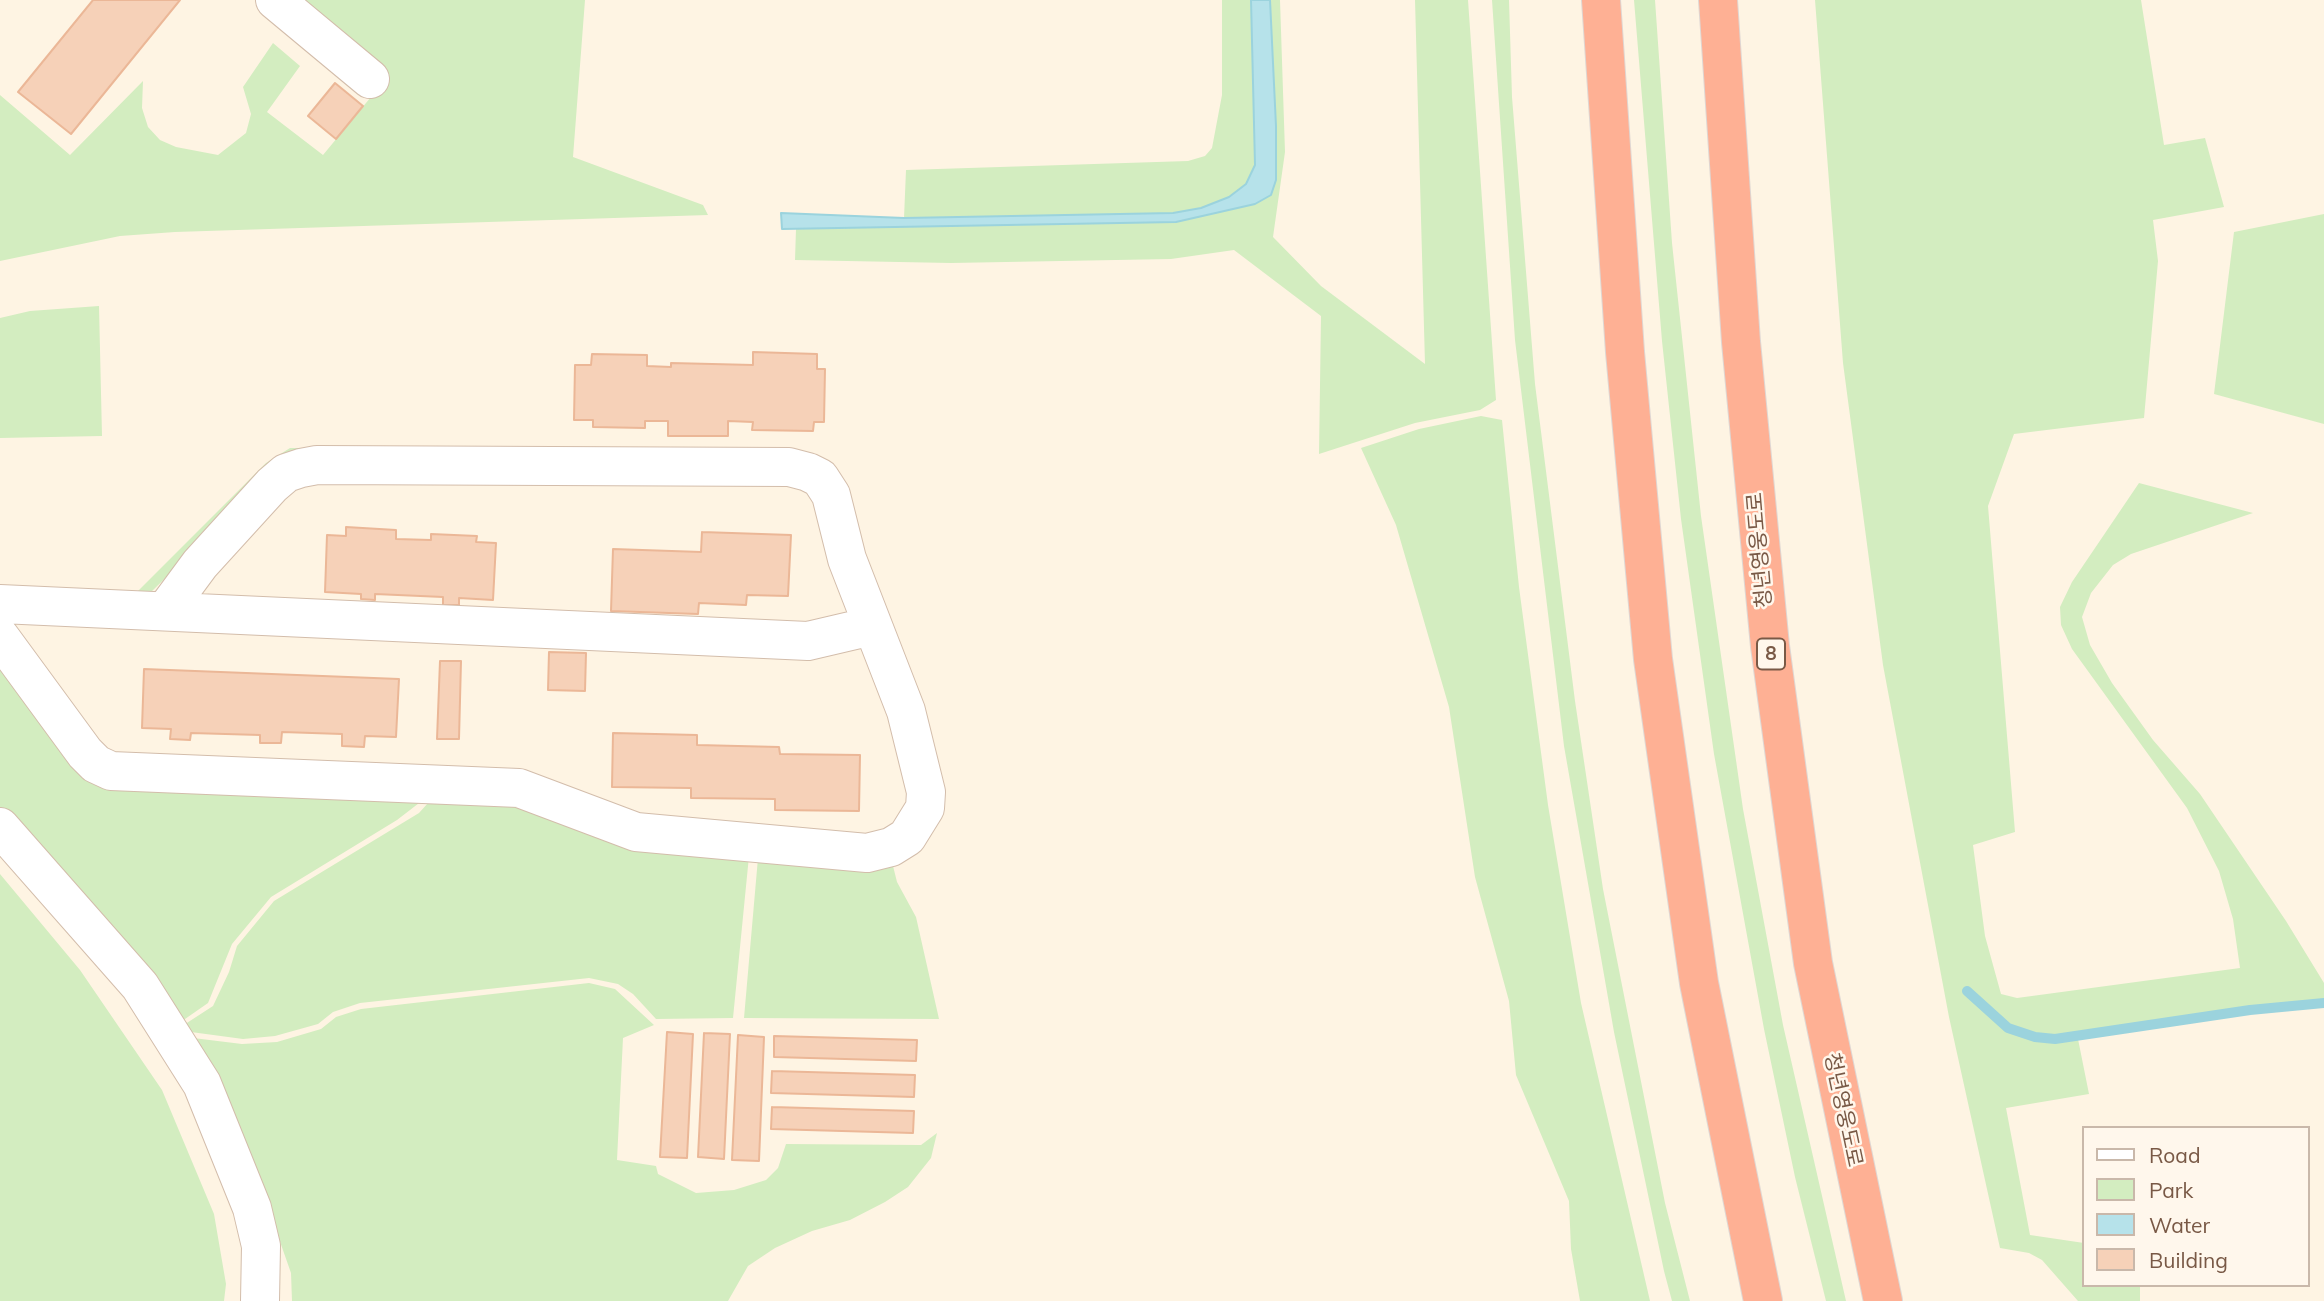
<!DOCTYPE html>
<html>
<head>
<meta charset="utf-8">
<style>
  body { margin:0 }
  #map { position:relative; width:2324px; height:1301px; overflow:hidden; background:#fef4e3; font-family:Mulish,sans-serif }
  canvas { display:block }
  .legend { position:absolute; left:2082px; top:1126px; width:228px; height:161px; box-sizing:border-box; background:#fff7ec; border:2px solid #c9b8aa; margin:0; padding:9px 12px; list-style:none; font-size:21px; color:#795946 }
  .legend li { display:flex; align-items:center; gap:14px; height:35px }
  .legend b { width:35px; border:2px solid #c9b8aa }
</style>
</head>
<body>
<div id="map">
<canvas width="2324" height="1301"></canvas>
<ul class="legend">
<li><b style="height:9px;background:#fff"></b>Road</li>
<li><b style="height:19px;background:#d3edc0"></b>Park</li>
<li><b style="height:19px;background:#b6e2ea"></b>Water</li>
<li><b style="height:19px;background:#f6d1b8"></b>Building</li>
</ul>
</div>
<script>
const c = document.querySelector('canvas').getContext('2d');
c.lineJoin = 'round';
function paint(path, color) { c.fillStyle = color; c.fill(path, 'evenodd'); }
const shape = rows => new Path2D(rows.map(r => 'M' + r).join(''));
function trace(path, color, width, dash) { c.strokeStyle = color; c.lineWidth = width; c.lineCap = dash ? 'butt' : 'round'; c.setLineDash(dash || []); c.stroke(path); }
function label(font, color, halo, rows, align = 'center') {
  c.font = font + ' Mulish,"Noto Sans KR",sans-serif'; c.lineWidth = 5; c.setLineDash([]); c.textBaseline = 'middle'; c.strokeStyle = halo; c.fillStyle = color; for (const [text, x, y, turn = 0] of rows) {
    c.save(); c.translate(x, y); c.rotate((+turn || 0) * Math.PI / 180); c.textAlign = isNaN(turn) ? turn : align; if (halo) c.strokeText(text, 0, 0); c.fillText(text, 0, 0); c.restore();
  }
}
const green = shape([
  [295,0,585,0,573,157,703,205,708,215,175,232,120,236,0,261,0,95,70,155,143,81,142,108,148,127,160,140,176,147,218,155,246,133,251,114,243,87,273,43,300,66,267,112,323,155,385,80],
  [1222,0,1251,0,1255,165,1246,184,1229,197,1201,208,1173,213,904,218,906,170,1188,161,1205,156,1212,148,1222,95],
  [1270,0,1280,0,1285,152,1273,237,1321,286,1425,364,1415,0,1468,0,1496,400,1480,410,1415,423,1319,454,1321,316,1234,250,1171,259,951,263,795,260,796,229,1176,222,1255,204,1276,180],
  [1492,0,1509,0,1512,97,1535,384,1575,701,1603,889,1665,1203,1690,1301,1672,1301,1664,1271,1614,1032,1564,746,1515,340],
  [1634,0,1655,0,1672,243,1701,516,1743,809,1783,1025,1846,1301,1826,1301,1795,1177,1764,1029,1714,754,1681,519,1662,341],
  [1815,0,2141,0,2164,145,2205,138,2224,207,2153,220,2158,261,2144,418,2014,434,1988,506,2015,832,1973,845,1985,936,2001,994,2017,998,2240,968,2233,919,2219,871,2187,808,2072,649,2061,625,2060,607,2072,582,2139,483,2253,513,2131,554,2113,565,2091,593,2082,617,2090,645,2112,683,2153,740,2200,794,2286,921,2324,983,2324,1000,2250,1007,2055,1036,2035,1034,2009,1025,1969,989,1965,994,2006,1030,2034,1040,2078,1039,2089,1094,2006,1108,2030,1235,2084,1243,2084,1285,2140,1285,2140,1301,2078,1301,2042,1260,2029,1253,2000,1248,1949,1017,1883,665,1843,363],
  [2324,214,2324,424,2214,394,2234,232],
  [99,306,102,436,0,438,0,318,30,311],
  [1481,416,1502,420,1519,587,1548,805,1581,1003,1650,1301,1580,1301,1571,1249,1569,1201,1516,1075,1509,1001,1475,877,1449,707,1396,525,1361,448,1419,429],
  [290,448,518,449,302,457,196,548,149,594,0,591,0,585,137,592,266,463],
  [0,653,87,767,423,800,397,820,271,897,232,944,208,1003,175,1026,0,815],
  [515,798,749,856,733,1018,656,1019,633,994,618,984,589,978,360,1003,333,1012,318,1024,275,1036,243,1039,176,1030,213,1006,229,972,237,946,274,901,419,813,428,803],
  [890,854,897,882,916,917,939,1019,744,1018,758,858],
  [0,874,80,970,162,1090,214,1214,226,1284,224,1301,0,1301],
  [589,983,615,989,654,1025,623,1038,617,1160,656,1166,658,1174,696,1193,734,1190,766,1180,778,1168,786,1144,921,1145,937,1133,931,1158,908,1187,885,1202,850,1220,812,1231,775,1248,748,1266,728,1301,292,1301,291,1273,264,1196,185,1037,242,1044,277,1042,321,1029,336,1017,361,1009]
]);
const water = shape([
  [1251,0,1270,0,1276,126,1276,180,1271,195,1255,204,1176,222,782,229,781,213,904,218,1173,213,1201,208,1229,197,1246,184,1255,165,1251,0]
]);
const stream = shape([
  [1967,991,2008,1028,2035,1037,2055,1039,2250,1010,2324,1003]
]);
const building = shape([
  [93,0,180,0,71,134,18,92,93,0],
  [335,83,363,106,336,139,308,116,335,83],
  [753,352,817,354,817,369,825,369,824,422,814,422,813,431,752,430,753,422,728,421,728,436,668,436,668,421,645,421,645,428,593,427,593,420,574,420,575,365,591,365,592,354,647,355,647,366,671,367,671,363,753,365,753,352],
  [346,527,396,530,396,539,431,540,431,534,477,536,476,542,496,543,493,600,459,598,459,605,443,605,443,597,375,594,375,600,361,599,361,594,325,592,327,535,346,536,346,527],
  [702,532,791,535,788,596,747,595,746,605,699,603,698,614,611,611,613,549,701,552,702,532],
  [549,652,586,653,585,691,548,690,549,652],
  [440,661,461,661,459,739,437,739,440,661],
  [144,669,399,679,396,737,365,736,364,747,342,746,342,734,282,732,281,743,260,743,260,735,191,733,190,740,170,739,171,729,142,728,144,669],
  [613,733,697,735,697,745,779,747,780,754,860,755,859,811,775,810,775,799,691,798,691,788,612,787,613,733],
  [667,1032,693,1034,687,1158,660,1157,667,1032],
  [704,1033,730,1034,724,1159,698,1157,704,1033],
  [738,1035,764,1037,759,1161,732,1160,738,1035],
  [774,1036,917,1040,916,1061,774,1057,774,1036],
  [772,1071,915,1075,914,1097,771,1093,772,1071],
  [772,1107,914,1111,913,1133,771,1129,772,1107]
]);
const minor = shape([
  [275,0,370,79],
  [0,604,808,641,872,626],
  [0,637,85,753,96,764,111,771,519,788,636,832,867,853,891,847,907,837,925,808,926,792,906,711,847,559,831,495,820,478,808,472,789,467,317,465,301,468,286,473,272,485,200,564,166,610]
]);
const tertiary = shape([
  [0,827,140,986,202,1084,252,1208,261,1246,260,1301]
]);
const motorway = shape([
  [1601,0,1625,352,1653,659,1699,983,1763,1301],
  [1718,0,1741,342,1770,646,1813,963,1883,1301]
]);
const shields = [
  [1771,654,28]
];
const shieldNames = [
  ["8",1771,654]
];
const streetNames = [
  ["청년영웅도로",1760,550,-95],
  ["청년영웅도로",1843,1110,78]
];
paint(green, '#d3edc0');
paint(water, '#b6e2ea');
trace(water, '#9bd3dd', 2);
trace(stream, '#9bd3dd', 10);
paint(building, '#f6d1b8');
trace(building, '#ebb797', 2);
trace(minor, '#d3bdab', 40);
trace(tertiary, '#d3bdab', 40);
trace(motorway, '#dfd7d3', 40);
trace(minor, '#fff', 38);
trace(tertiary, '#fff', 38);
trace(motorway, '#feb094', 38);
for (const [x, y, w] of shields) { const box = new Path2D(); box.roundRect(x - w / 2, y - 15.5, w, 31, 5); c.fillStyle = '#fff7ec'; c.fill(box); trace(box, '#795946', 2); }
label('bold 19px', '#795946', null, shieldNames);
label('21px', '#795946', '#fff7ec', streetNames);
</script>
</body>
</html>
